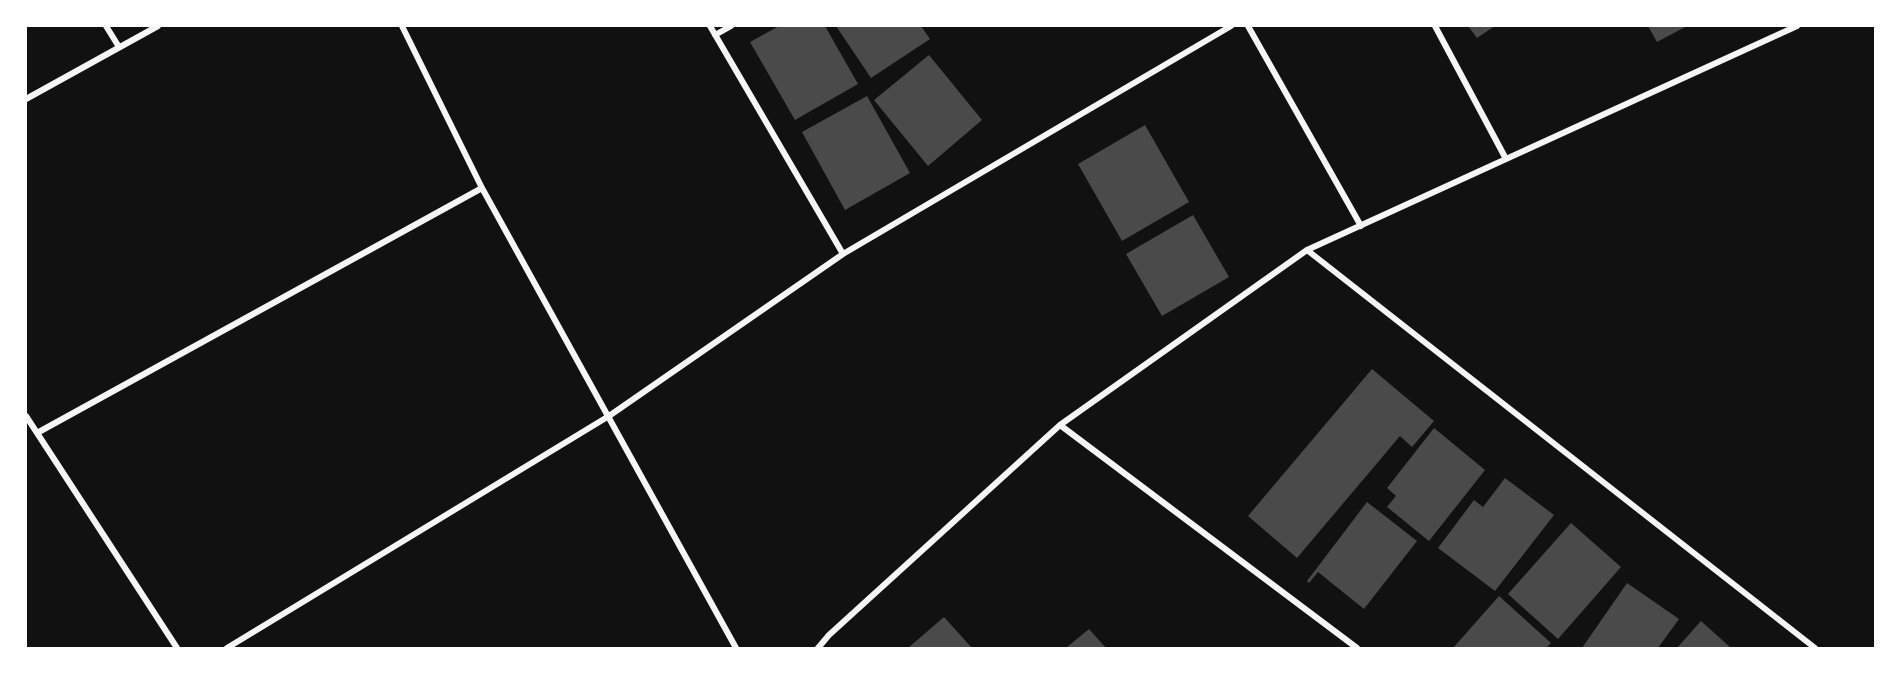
<!DOCTYPE html>
<html>
<head>
<meta charset="utf-8">
<style>
  body { margin:0 }
  #map { position:relative; width:1901px; height:674px; overflow:hidden; background:#111; font-family:"Source Sans 3",sans-serif }
  canvas { display:block }
  .frame { position:absolute; inset:0; border:27px solid #fff; pointer-events:none }
</style>
</head>
<body>
<div id="map">
<canvas width="1901" height="674"></canvas>
<div class="frame"></div>
</div>
<script>
const c = document.querySelector('canvas').getContext('2d');
c.lineJoin = 'round';
function paint(path, color) { c.fillStyle = color; c.fill(path, 'evenodd'); }
const shape = rows => new Path2D(rows.map(r => 'M' + r).join(''));
function trace(path, color, width, dash) { c.strokeStyle = color; c.lineWidth = width; c.lineCap = dash ? 'butt' : 'round'; c.setLineDash(dash || []); c.stroke(path); }
const building = shape([
  [779,26,825,26,858,84,795,120,750,42],
  [836,26,921,26,930,39,871,78],
  [1468,26,1495,26,1477,38],
  [1648,26,1687,26,1657,42],
  [929,55,982,120,928,166,874,100],
  [867,96,910,173,845,210,802,132],
  [1145,125,1189,202,1122,241,1078,164],
  [1193,215,1229,277,1162,316,1126,254],
  [1372,369,1434,421,1412,447,1400,436,1297,558,1248,516],
  [1434,428,1485,470,1429,541,1387,507,1396,496,1387,488],
  [1505,478,1554,515,1495,591,1438,548,1474,500,1483,507],
  [1367,502,1417,541,1364,609,1318,572,1309,583,1307,581],
  [1571,523,1621,567,1558,639,1508,594],
  [1627,583,1679,619,1658,648,1582,648],
  [1499,596,1551,643,1546,648,1453,648],
  [944,617,972,648,908,648],
  [1701,621,1731,648,1677,648],
  [1089,629,1106,648,1066,648]
]);
const minor = shape([
  [106,26,119,47],
  [402,26,482,188,736,648],
  [710,26,843,254,1231,26],
  [1248,26,1361,226],
  [1435,26,1506,159],
  [715,35,731,26],
  [26,99,158,26],
  [1307,250,1815,648],
  [26,416,177,648],
  [1060,425,1357,648],
  [37,433,482,188],
  [227,648,609,416,843,254],
  [818,648,829,635,1060,425,1307,250,1797,26]
]);
paint(building, '#4a4a4a');
trace(minor, '#f5f5f5', 6);
</script>
</body>
</html>
